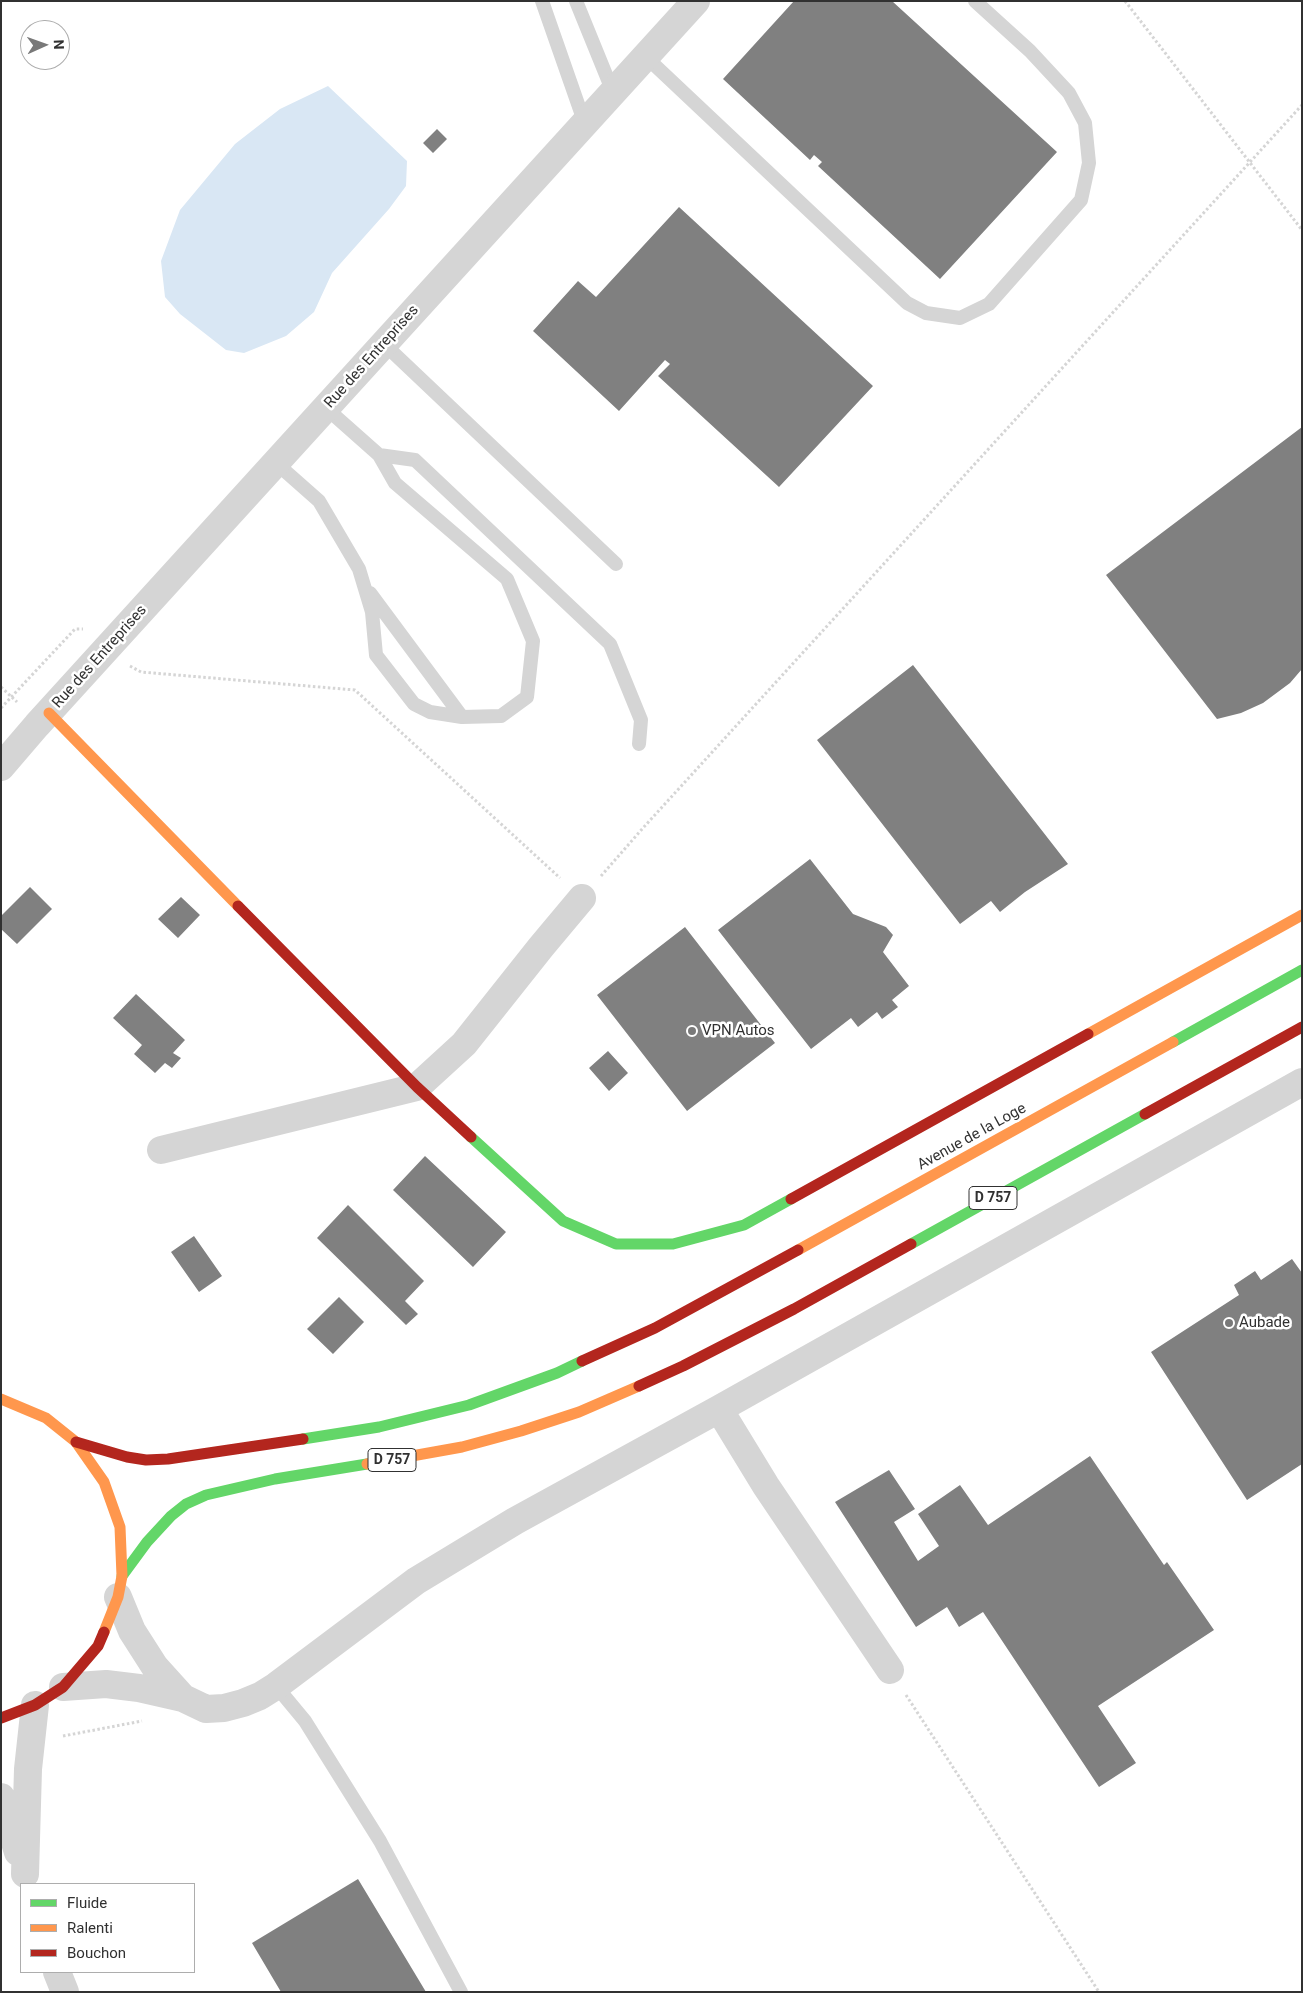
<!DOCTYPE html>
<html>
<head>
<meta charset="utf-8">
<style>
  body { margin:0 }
  #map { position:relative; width:1303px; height:1993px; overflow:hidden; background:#fff; font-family:Roboto,sans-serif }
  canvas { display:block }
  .frame { position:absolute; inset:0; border:2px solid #313131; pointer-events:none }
  .legend { position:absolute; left:20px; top:1883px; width:175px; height:90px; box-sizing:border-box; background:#fff; border:1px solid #adadad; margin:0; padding:6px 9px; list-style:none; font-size:15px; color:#313131 }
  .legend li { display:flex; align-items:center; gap:10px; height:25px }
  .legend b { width:25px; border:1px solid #adadad }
  .north { position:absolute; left:20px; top:20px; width:50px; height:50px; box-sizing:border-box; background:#fff; border:1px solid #adadad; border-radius:50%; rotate:88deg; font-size:14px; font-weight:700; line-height:20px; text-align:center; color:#313131 }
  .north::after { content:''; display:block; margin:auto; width:18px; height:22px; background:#797979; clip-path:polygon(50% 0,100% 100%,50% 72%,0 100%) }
</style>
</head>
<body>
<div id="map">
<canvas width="1303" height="1993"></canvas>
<div class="frame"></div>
<ul class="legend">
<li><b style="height:6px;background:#63d668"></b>Fluide</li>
<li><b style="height:6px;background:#ff974d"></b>Ralenti</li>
<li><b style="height:6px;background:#b3261e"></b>Bouchon</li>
</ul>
<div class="north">N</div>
</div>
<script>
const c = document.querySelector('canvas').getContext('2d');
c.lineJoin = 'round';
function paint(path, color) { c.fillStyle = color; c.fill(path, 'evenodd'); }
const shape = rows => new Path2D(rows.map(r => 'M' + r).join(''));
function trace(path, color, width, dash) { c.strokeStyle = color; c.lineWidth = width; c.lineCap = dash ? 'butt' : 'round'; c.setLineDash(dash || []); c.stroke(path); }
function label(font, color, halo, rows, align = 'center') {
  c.font = font + ' Roboto,sans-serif'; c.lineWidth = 5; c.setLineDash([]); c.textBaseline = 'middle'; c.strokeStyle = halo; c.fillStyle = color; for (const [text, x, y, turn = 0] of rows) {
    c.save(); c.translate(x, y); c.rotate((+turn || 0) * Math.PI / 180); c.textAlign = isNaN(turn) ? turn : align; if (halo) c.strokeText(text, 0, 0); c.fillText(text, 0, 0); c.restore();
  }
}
const water = shape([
  [328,86,407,161,406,186,389,209,332,273,314,312,286,336,244,353,226,350,180,314,165,297,161,261,180,210,235,144,280,109]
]);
const building = shape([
  [794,1,892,1,1057,152,940,279,818,166,822,162,814,155,810,160,723,79],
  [437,129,447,139,433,153,423,143],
  [679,207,873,386,779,487,658,376,670,364,665,360,619,411,533,331,578,281,596,297],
  [1302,427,1302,669,1290,683,1263,703,1241,713,1217,719,1106,575],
  [913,665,1068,864,1025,892,1000,912,991,901,960,924,817,740],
  [810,859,853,914,886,927,893,935,883,952,909,986,892,1000,898,1007,882,1019,877,1012,858,1027,851,1018,811,1049,718,930],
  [30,887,52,909,17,944,1,929,1,916],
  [181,897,200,915,178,938,158,919],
  [685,927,775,1043,687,1111,597,995],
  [136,994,185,1040,173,1053,181,1058,172,1068,165,1063,155,1073,134,1054,142,1045,113,1018],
  [608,1051,628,1073,609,1091,589,1068],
  [425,1156,506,1232,473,1267,393,1190],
  [348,1205,424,1281,405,1301,418,1314,406,1325,317,1238],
  [194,1236,222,1276,199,1292,171,1252],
  [1292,1259,1302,1273,1302,1464,1247,1500,1151,1352,1239,1295,1234,1285,1255,1271,1261,1280],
  [339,1297,364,1322,333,1354,307,1329],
  [1090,1456,1164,1565,1167,1562,1214,1630,1098,1706,1136,1763,1099,1787,983,1612,959,1627,947,1607,916,1627,835,1502,889,1470,915,1509,894,1522,918,1561,939,1546,918,1514,960,1485,988,1525],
  [358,1879,426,1992,281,1992,252,1943]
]);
const path = shape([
  [1125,1,1302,230],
  [130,666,141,672,355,690,560,878],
  [1,687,17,702],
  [1,708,75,629,83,629],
  [601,876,643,828,1302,105],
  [906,1695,1099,1992],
  [63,1736,142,1721]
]);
const lane = shape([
  [542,1,585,124],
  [576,1,613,92],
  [646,57,907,303,926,313,960,318,989,304,1081,200,1089,163,1085,123,1069,93,1030,51,975,1],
  [384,344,616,564],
  [326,408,379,455,415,460,610,644,641,720,639,744],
  [276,463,319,501,359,569,372,612,376,655,414,704,430,712,462,717,501,716,527,697,533,641,507,579,395,483,379,455],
  [370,593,462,717],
  [276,1686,305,1721,380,1841,461,1992]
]);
const street = shape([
  [1,767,37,725,696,1],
  [161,1150,417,1087,464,1044,541,947,582,898],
  [719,1409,766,1486,890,1670],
  [118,1597,132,1631,155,1667,183,1698],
  [63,1687,106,1684,139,1688,183,1698,206,1709,224,1708,243,1703,260,1696,276,1686,416,1581,515,1521,719,1409,1302,1082],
  [1,1797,18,1852],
  [25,1874,28,1769,35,1705],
  [57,1972,65,1992]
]);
const fast = shape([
  [1173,1042,1302,970],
  [471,1137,563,1221,616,1244,673,1244,744,1225,791,1199],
  [911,1244,1145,1114],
  [303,1439,379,1427,469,1405,557,1373,582,1361],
  [122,1576,147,1542,171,1516,186,1504,206,1495,275,1479,367,1464]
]);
const slow = shape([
  [49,713,238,906],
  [1088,1034,1302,915],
  [798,1250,1173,1042],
  [1,1399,46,1418,76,1442,104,1482,120,1527,122,1576,118,1597,104,1632],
  [367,1464,462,1447,521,1431,579,1412,639,1386]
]);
const jam = shape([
  [238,906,417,1087,471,1137],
  [1145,1114,1302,1027],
  [791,1199,1088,1034],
  [582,1361,655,1328,798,1250],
  [639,1386,683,1366,794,1309,911,1244],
  [76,1442,127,1457,146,1460,168,1459,303,1439],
  [1,1718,35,1705,63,1687,98,1646,104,1632]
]);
const markers = [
  [692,1031,5,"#797979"],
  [1229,1323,5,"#797979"]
];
const shields = [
  [993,1198,48],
  [392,1460,48]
];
const shieldNames = [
  ["D 757",993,1198],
  ["D 757",392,1460]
];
const streetNames = [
  ["Rue des Entreprises",372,357,-48],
  ["Rue des Entreprises",100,657,-48],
  ["Avenue de la Loge",972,1137,-29]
];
const poiNames = [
  ["VPN Autos",702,1031],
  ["Aubade",1239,1323]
];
paint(water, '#d9e7f4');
paint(building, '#808080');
trace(path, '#d5d5d5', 3, [2.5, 2.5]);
trace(lane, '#d5d5d5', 14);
trace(street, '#d5d5d5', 28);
trace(fast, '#63d668', 11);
trace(slow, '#ff974d', 11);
trace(jam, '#b3261e', 11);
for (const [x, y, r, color] of markers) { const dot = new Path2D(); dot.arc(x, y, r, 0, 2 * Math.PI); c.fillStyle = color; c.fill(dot); trace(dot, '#fff', 2); }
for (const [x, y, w] of shields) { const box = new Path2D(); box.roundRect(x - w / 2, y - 11.5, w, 23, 4); c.fillStyle = '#fff'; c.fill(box); trace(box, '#313131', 1); }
label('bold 14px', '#313131', null, shieldNames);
label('15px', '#313131', '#fff', streetNames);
label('15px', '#313131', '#fff', poiNames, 'left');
</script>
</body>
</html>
